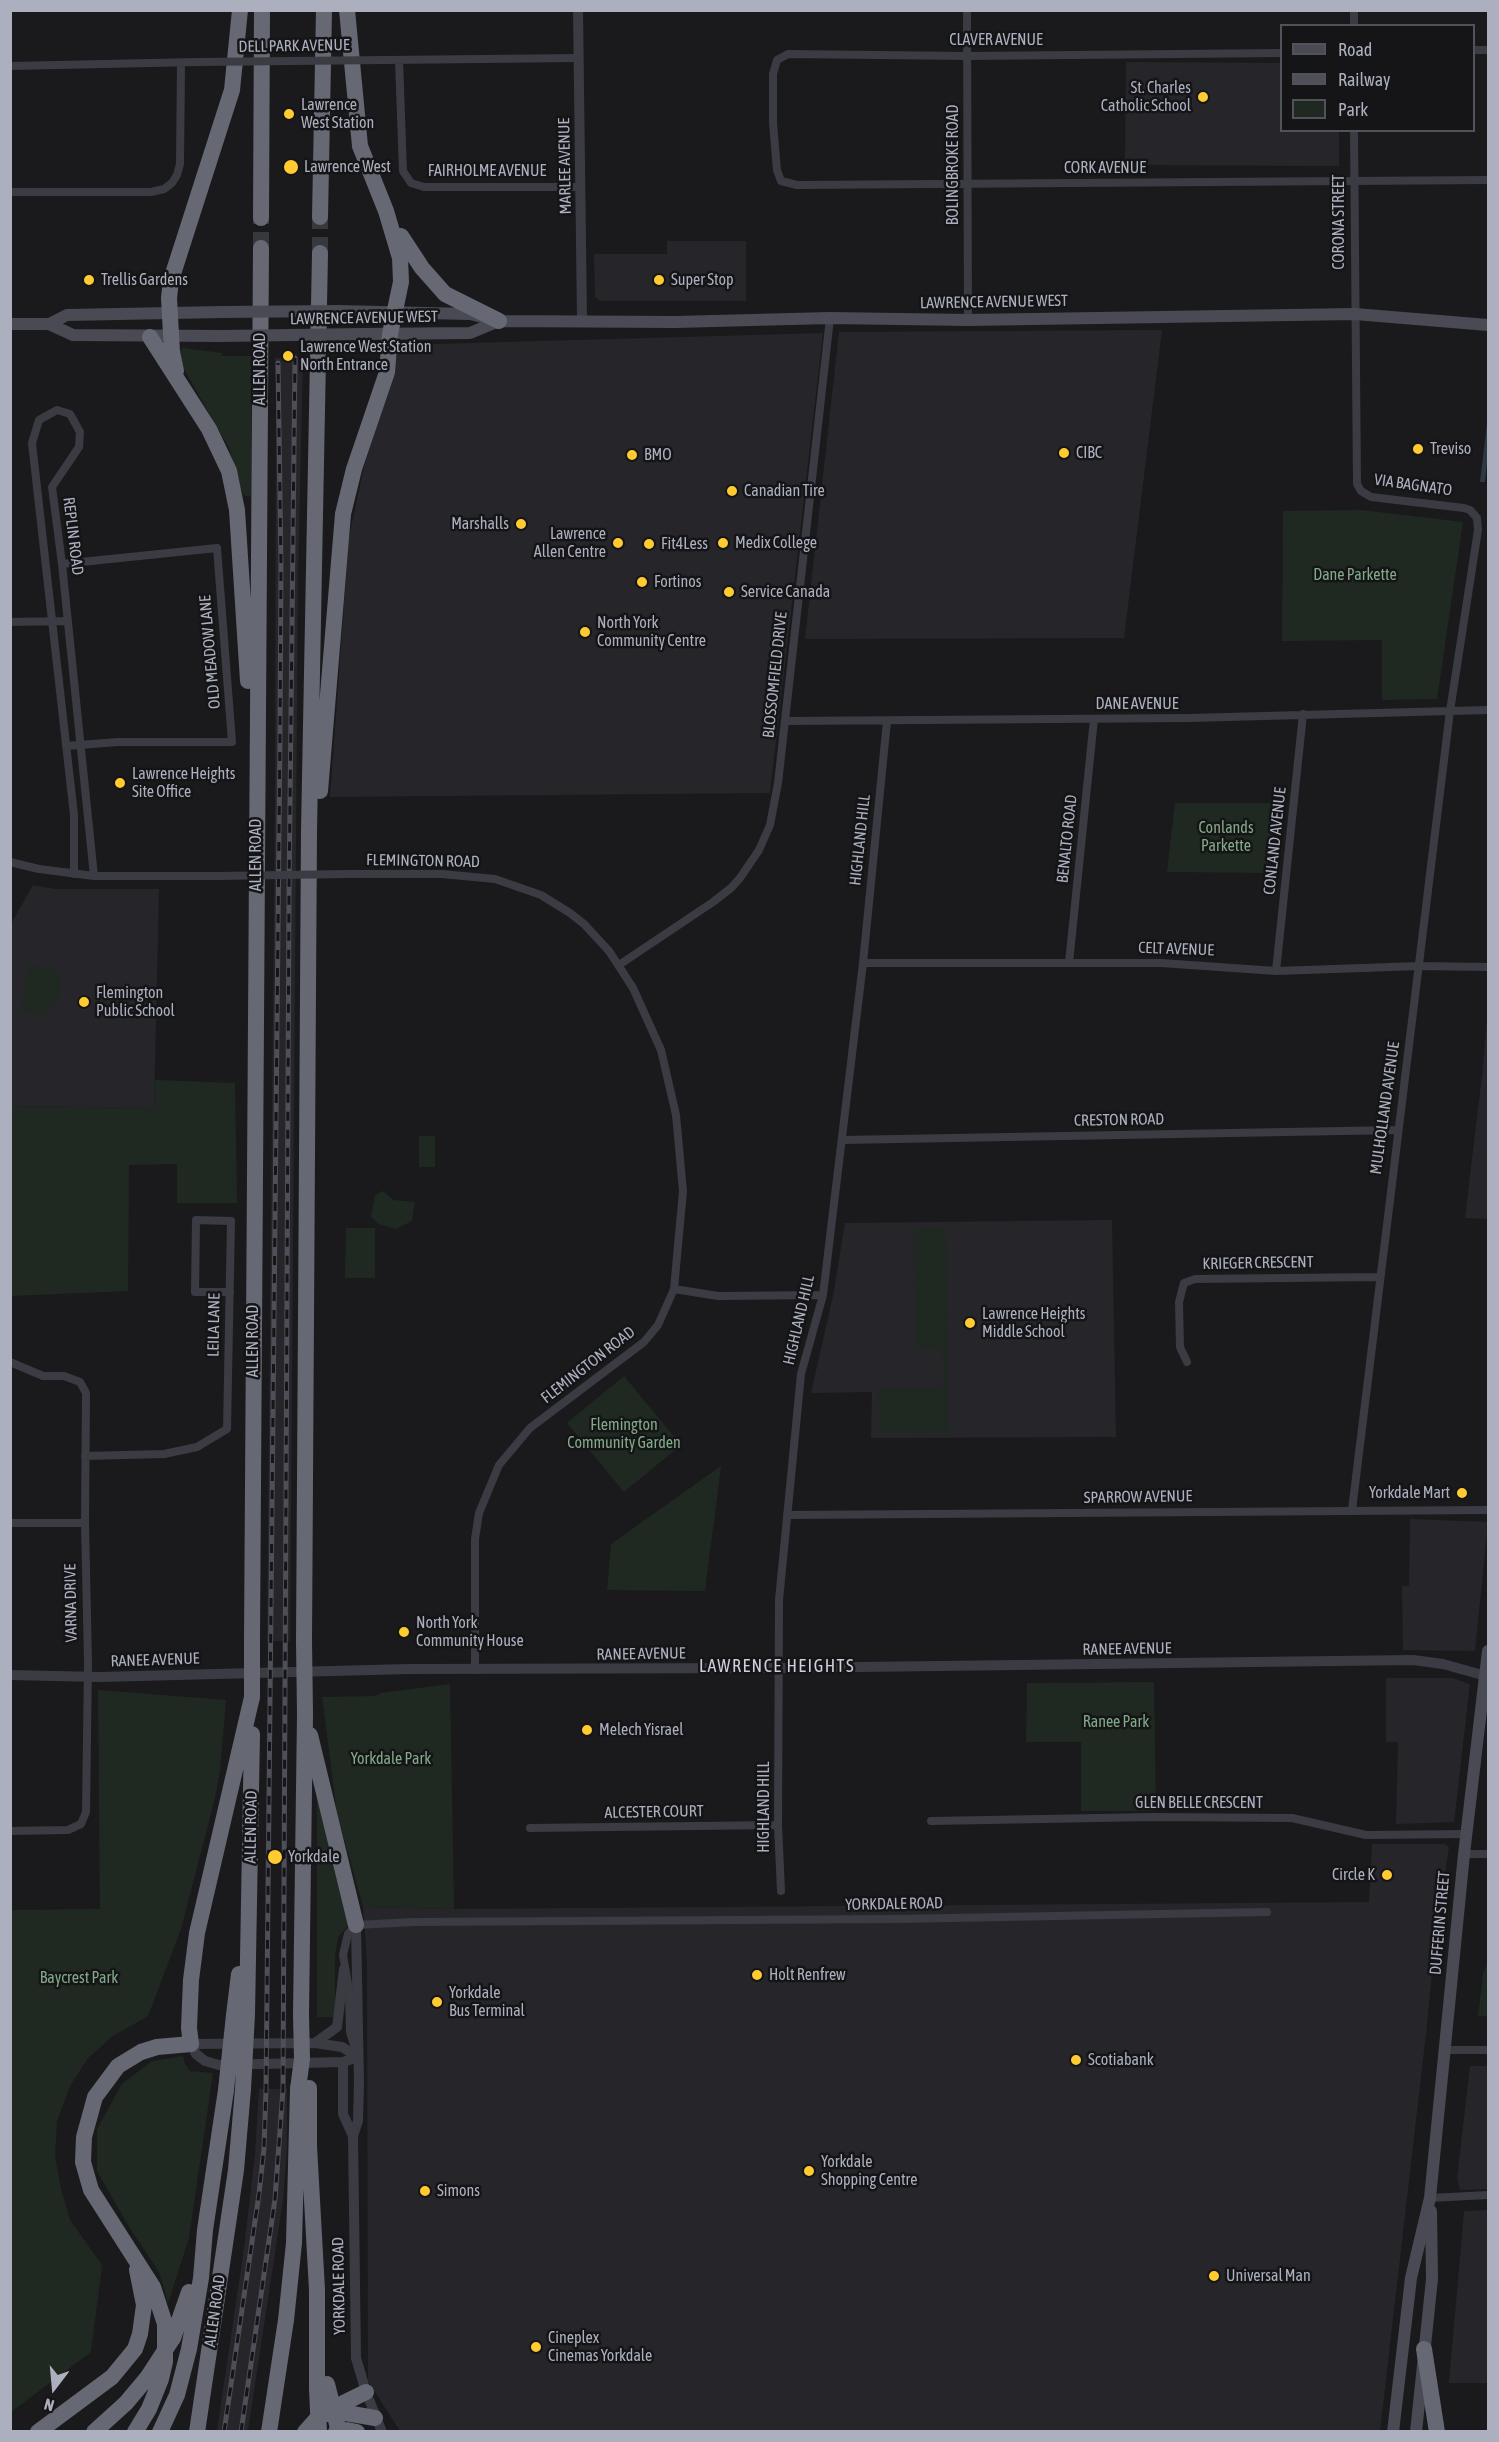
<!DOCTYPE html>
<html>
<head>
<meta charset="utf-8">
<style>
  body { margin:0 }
  #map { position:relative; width:1499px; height:2442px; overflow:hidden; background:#1a1a1d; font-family:"Asap Condensed",sans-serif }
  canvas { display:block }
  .frame { position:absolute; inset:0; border:12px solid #acb0be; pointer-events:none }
  .legend { position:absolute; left:1280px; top:24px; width:195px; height:108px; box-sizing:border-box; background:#151518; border:2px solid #51535a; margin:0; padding:8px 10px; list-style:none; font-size:18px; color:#acb0be }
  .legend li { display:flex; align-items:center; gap:12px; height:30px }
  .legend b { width:30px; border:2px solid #51535a }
  .north { position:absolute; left:24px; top:2358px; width:60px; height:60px; -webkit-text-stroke:4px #151518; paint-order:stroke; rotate:196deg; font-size:16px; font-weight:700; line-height:24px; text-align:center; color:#acb0be }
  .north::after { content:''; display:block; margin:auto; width:21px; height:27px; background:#acb0be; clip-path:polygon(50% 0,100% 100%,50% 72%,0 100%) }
</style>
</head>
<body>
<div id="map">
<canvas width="1499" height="2442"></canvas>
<div class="frame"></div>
<ul class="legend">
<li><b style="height:8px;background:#494a53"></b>Road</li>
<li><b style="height:8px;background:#4e4f58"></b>Railway</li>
<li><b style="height:16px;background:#1f2922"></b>Park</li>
</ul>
<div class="north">N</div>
</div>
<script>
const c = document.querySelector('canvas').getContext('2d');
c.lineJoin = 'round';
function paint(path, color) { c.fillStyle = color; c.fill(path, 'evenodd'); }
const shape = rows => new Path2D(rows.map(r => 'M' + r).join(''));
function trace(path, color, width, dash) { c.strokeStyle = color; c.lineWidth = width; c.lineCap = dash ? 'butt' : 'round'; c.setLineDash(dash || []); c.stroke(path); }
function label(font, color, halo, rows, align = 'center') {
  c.font = font + ' "Asap Condensed",sans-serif'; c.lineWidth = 5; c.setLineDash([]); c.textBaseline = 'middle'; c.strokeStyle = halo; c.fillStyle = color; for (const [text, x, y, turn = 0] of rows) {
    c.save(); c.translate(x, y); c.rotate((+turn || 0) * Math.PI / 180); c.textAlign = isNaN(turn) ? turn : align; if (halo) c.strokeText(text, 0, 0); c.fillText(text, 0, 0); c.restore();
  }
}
const built = shape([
  [1126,62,1281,63,1282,130,1339,131,1339,166,1125,165],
  [667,241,746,241,746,301,600,301,595,297,594,254,667,254],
  [1162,330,1124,638,805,639,839,332],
  [823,333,770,793,330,797,349,537,364,467,400,345],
  [275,358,303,359,298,581,290,1641,267,1641,275,796,276,384],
  [33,885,55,889,159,889,154,1108,11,1106,11,924],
  [1488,1004,1488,1219,1465,1218,1483,1067],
  [1112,1220,1116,1437,871,1438,872,1392,811,1393,833,1296,845,1223],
  [1410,1519,1488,1522,1475,1651,1403,1650,1402,1586,1409,1586],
  [1386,1678,1452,1678,1470,1684,1454,1822,1396,1824,1398,1742,1386,1742],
  [1372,1844,1445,1844,1449,1847,1435,1941,1426,2034,1380,2431,400,2431,368,2381,367,1962,363,1907,454,1909,1369,1902],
  [1470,2066,1488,2066,1488,2189,1460,2190,1457,2178],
  [259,2089,287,2089,287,2148,283,2200,248,2431,217,2431,244,2248,255,2154],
  [1488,2210,1488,2383,1449,2383,1464,2211]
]);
const green = shape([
  [183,348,222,353,222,356,251,356,251,497,243,495,229,448,181,364,180,350],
  [1361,510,1463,522,1437,699,1382,700,1382,640,1282,641,1283,511],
  [1175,803,1284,803,1274,873,1167,872],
  [29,965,60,971,59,999,38,1018,21,1008],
  [155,1080,235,1083,237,1203,177,1203,177,1164,129,1165,128,1291,11,1296,11,1106,154,1108],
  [419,1136,435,1136,435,1167,419,1167],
  [383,1191,393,1200,415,1202,412,1221,396,1229,379,1224,371,1217,375,1195],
  [946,1227,949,1432,879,1433,878,1388,943,1387,942,1349,916,1349,914,1228],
  [346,1228,375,1228,375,1278,345,1278],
  [624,1376,681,1445,624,1492,567,1423],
  [721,1466,705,1591,607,1590,611,1544],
  [1154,1682,1156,1811,1081,1811,1081,1742,1026,1742,1027,1683],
  [450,1684,454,1909,363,1907,337,1813,322,1697,375,1696,381,1693],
  [98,1690,226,1700,220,1770,215,1798,181,1929,148,2016,113,2036,88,2058,70,2086,57,2121,55,2156,61,2189,70,2220,102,2265,91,2352,11,2412,11,1910,100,1909],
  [317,1799,320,1799,350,1924,338,1937,335,1956,335,2017,317,2017],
  [1488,1961,1488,2016,1478,2016,1483,1974],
  [183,2056,185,2064,190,2071,213,2073,189,2238,168,2303,159,2272,129,2227,97,2171,97,2129,122,2084,152,2061]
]);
const water = shape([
  [1488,415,1488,454,1485,482,1480,482]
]);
const motorwayTunnel = shape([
  [261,248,261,218],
  [320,253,320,217]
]);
const minor = shape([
  [967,10,968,320],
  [1354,10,1354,26],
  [1474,50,1488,50],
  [1282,53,968,56,788,54,777,60,773,74,773,123,777,170,781,181,797,185,1488,180],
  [386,60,578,58],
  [399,60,403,171,411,183,424,187,580,187],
  [10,66,198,62],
  [10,192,151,192,164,189,172,183,177,175,180,164,181,64],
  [62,564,217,548,232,742,118,742,66,746],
  [10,622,67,621],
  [786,721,1190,718,1488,710],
  [10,862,39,869,94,876,218,876],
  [74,874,74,815,32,443,39,420,57,410,70,414,80,432,79,447,52,487,62,564,94,876],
  [348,874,442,874,495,879,541,895,570,913,584,924,609,951,633,988,661,1050,676,1115,683,1191,674,1289,658,1325,644,1342,530,1428,499,1465,479,1513,475,1539,475,1670],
  [863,963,1161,963,1276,971,1420,966,1488,967],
  [1069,963,1094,719],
  [619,965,713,902,731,888,740,878,759,850,770,825,778,783,830,318],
  [1276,971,1303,714],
  [842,1140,1397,1130],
  [674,1289,718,1296,823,1295],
  [10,1362,43,1376,64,1376,80,1382,86,1393,85,1523,88,1662,86,1812,81,1824,68,1830,10,1831],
  [1187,1362,1180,1347,1179,1302,1184,1283,1195,1279,1379,1277],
  [85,1456,164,1454,197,1447,227,1429,231,1221,196,1220,195,1292,230,1292],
  [1352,1510,1450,711,1478,530,1477,518,1470,510,1464,508,1371,497,1361,491,1357,484,1354,130],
  [787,1515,1488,1510],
  [10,1523,85,1523],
  [931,1821,1153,1817,1292,1818,1366,1835,1466,1834],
  [530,1828,778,1825],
  [1464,1854,1488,1854],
  [781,1891,778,1825,779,1600,801,1374,823,1295,863,963,887,721],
  [1445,2050,1488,2050],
  [356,2051,350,2032,349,1990,343,1955,348,1934,356,1925,415,1922,897,1919,1267,1912],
  [1430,2198,1488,2195]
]);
const tertiary = shape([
  [578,10,582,320],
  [10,1675,100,1677,409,1669,780,1668,1413,1660,1443,1664,1486,1676],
  [356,1925,359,2082,358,2121,353,2136,356,2358,366,2392,382,2432],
  [315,2043,342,2047,358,2057,343,2062,219,2065,205,2061,196,2054,191,2044,315,2043],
  [315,2043,337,2027,344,1969],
  [343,2062,343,2114,353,2136]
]);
const secondary = shape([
  [337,311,470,314,499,321,675,322,830,318,968,320,1355,314,1488,325],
  [10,324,49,324,73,335,222,336],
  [49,324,67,315,222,312],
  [363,334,470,333,499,321],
  [1393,2432,1411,2278,1430,2198,1464,1854,1488,1651],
  [1416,2432,1432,2279,1431,2211]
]);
const motorway = shape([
  [320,217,324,10],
  [261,218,262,10],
  [401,236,422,268,445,294,499,321],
  [150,337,209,429,229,471,237,510,248,681],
  [176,371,172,352,169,298,171,280,232,90,240,10],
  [320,791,343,514,354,469,387,372,390,334,401,282,400,258,386,211,360,146,347,10],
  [252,1639,261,248],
  [304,1641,309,830,320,253],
  [310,1735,356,1925],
  [247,2014,252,1734],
  [301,2014,305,1714],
  [234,2015,239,1974],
  [309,2088,309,2146,317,2290,317,2389],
  [173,2338,189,2292],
  [1424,2349,1437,2432],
  [327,2414,346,2413,375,2418],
  [38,2432,112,2377,135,2349,140,2334,144,2305,137,2270],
  [94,2432,126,2403,147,2378],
  [135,2432,149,2409,161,2379,165,2362,165,2324,153,2287,91,2190,83,2162,84,2137,95,2097,118,2066,141,2052,157,2047,191,2044,189,2028,191,1980,197,1933,252,1697],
  [160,2432,177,2395,189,2349,201,2278,205,2230,226,2090],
  [197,2432,236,2170,243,2089],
  [269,2432,286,2320,294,2243,298,2089],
  [305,2432,321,2414,366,2392],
  [336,2432,347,2430,357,2432]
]);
const rail = shape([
  [224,2432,259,2194,264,2148,266,2089,280,735,281,565,278,363],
  [241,2432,275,2199,283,2089,289,893,295,358]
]);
const minorBridge = shape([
  [198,62,386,60],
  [218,876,348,874]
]);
const secondaryBridge = shape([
  [222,312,337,311],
  [222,336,363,334]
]);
const motorwayBridge = shape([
  [252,1639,252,1697],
  [304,1641,305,1714],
  [243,2089,247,2014],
  [298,2089,302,2059,301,2014],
  [226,2090,234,2015],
  [147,2378,173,2338],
  [327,2384,339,2432],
  [317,2389,319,2432]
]);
const markers = [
  [1203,97,6,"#ffcb30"],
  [289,114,6,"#ffcb30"],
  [291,167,8,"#ffcb30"],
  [89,280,6,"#ffcb30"],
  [659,280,6,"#ffcb30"],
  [288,356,6,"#ffcb30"],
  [1418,449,6,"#ffcb30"],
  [1064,453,6,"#ffcb30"],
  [632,455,6,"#ffcb30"],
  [732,491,6,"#ffcb30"],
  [521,524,6,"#ffcb30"],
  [618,543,6,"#ffcb30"],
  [723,543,6,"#ffcb30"],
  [649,544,6,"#ffcb30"],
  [642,582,6,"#ffcb30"],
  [729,592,6,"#ffcb30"],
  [585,632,6,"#ffcb30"],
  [120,783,6,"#ffcb30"],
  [84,1002,6,"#ffcb30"],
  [970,1323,6,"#ffcb30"],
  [1462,1493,6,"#ffcb30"],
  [404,1632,6,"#ffcb30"],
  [587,1730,6,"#ffcb30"],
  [275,1857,8,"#ffcb30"],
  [1387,1875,6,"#ffcb30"],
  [757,1975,6,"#ffcb30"],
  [437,2002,6,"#ffcb30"],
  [1076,2060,6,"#ffcb30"],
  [809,2171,6,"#ffcb30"],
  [425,2191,6,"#ffcb30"],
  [1214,2276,6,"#ffcb30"],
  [536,2347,6,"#ffcb30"]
];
const streetNames = [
  ["CLAVER AVENUE",996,40],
  ["DELL PARK AVENUE",294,46,-1],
  ["BOLINGBROKE ROAD",953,165,-90],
  ["MARLEE AVENUE",565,166,-91],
  ["CORK AVENUE",1105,168],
  ["FAIRHOLME AVENUE",487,171],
  ["CORONA STREET",1339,222,-90],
  ["LAWRENCE AVENUE WEST",994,302,-1],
  ["LAWRENCE AVENUE WEST",364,318,-1],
  ["ALLEN ROAD",260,369,-90],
  ["VIA BAGNATO",1413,485,8],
  ["REPLIN ROAD",73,536,83],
  ["OLD MEADOW LANE",210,652,-95],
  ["BLOSSOMFIELD DRIVE",775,675,-84],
  ["DANE AVENUE",1137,704],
  ["BENALTO ROAD",1067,839,-84],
  ["HIGHLAND HILL",860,840,-84],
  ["CONLAND AVENUE",1275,841,-84],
  ["ALLEN ROAD",256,855,-90],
  ["FLEMINGTON ROAD",423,861,1],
  ["CELT AVENUE",1176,949,2],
  ["MULHOLLAND AVENUE",1385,1108,-82],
  ["CRESTON ROAD",1119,1120,-1],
  ["KRIEGER CRESCENT",1258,1263,-1],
  ["HIGHLAND HILL",799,1320,-77],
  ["LEILA LANE",214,1325,-89],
  ["ALLEN ROAD",253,1341,-90],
  ["FLEMINGTON ROAD",588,1365,-38],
  ["SPARROW AVENUE",1138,1497,-1],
  ["VARNA DRIVE",71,1603,-91],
  ["RANEE AVENUE",1127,1649,-1],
  ["RANEE AVENUE",641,1654,-1],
  ["RANEE AVENUE",155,1660,-2],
  ["GLEN BELLE CRESCENT",1199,1803],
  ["HIGHLAND HILL",764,1807,-90],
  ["ALCESTER COURT",654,1812,-1],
  ["ALLEN ROAD",251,1827,-89],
  ["YORKDALE ROAD",894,1904,-1],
  ["DUFFERIN STREET",1440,1923,-85],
  ["YORKDALE ROAD",339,2286,-91],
  ["ALLEN ROAD",215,2311,-82]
];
const poiNames = [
  ["St. Charles",1191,88,"right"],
  ["Catholic School",1191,106,"right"],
  ["Lawrence",301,105],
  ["West Station",301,123],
  ["Lawrence West",304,167],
  ["Trellis Gardens",101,280],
  ["Super Stop",671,280],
  ["Lawrence West Station",300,347],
  ["North Entrance",300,365],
  ["Treviso",1430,449],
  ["CIBC",1076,453],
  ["BMO",644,455],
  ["Canadian Tire",744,491],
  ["Marshalls",509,524,"right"],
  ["Lawrence",606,534,"right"],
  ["Allen Centre",606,552,"right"],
  ["Medix College",735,543],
  ["Fit4Less",661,544],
  ["Fortinos",654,582],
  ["Service Canada",741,592],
  ["North York",597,623],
  ["Community Centre",597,641],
  ["Lawrence Heights",132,774],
  ["Site Office",132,792],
  ["Flemington",96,993],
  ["Public School",96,1011],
  ["Lawrence Heights",982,1314],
  ["Middle School",982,1332],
  ["Yorkdale Mart",1450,1493,"right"],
  ["North York",416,1623],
  ["Community House",416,1641],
  ["Melech Yisrael",599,1730],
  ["Yorkdale",288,1857],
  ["Circle K",1375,1875,"right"],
  ["Holt Renfrew",769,1975],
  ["Yorkdale",449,1993],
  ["Bus Terminal",449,2011],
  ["Scotiabank",1088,2060],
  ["Yorkdale",821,2162],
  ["Shopping Centre",821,2180],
  ["Simons",437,2191],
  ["Universal Man",1226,2276],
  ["Cineplex",548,2338],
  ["Cinemas Yorkdale",548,2356]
];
const parkNames = [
  ["Dane Parkette",1355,575],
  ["Conlands",1226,828],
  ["Parkette",1226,846],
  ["Flemington",624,1425],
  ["Community Garden",624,1443],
  ["Ranee Park",1116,1722],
  ["Yorkdale Park",391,1759],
  ["Baycrest Park",79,1978]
];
const neighbourhoodNames = [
  ["LAWRENCE HEIGHTS",777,1666]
];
paint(built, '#26262a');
paint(green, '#1f2922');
paint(water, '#2e3843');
trace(motorwayTunnel, '#37383d', 16, [16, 8]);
trace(minor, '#3b3b43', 8);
trace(tertiary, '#3b3b43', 10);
trace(secondary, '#494a53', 12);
trace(motorway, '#666974', 16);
trace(rail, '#4e4f58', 5);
trace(rail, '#151518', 3, [9]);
trace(minorBridge, '#3b3b43', 8);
trace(secondaryBridge, '#494a53', 12);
trace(motorwayBridge, '#666974', 16);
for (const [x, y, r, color] of markers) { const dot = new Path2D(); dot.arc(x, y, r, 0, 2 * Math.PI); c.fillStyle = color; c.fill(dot); trace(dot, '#151518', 2); }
label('16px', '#acb0be', '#151518', streetNames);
label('16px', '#acb0be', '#151518', poiNames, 'left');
label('16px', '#81aa87', '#151518', parkNames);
c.letterSpacing = '1.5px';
label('18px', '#cdcfd9', '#151518', neighbourhoodNames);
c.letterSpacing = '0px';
</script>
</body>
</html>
